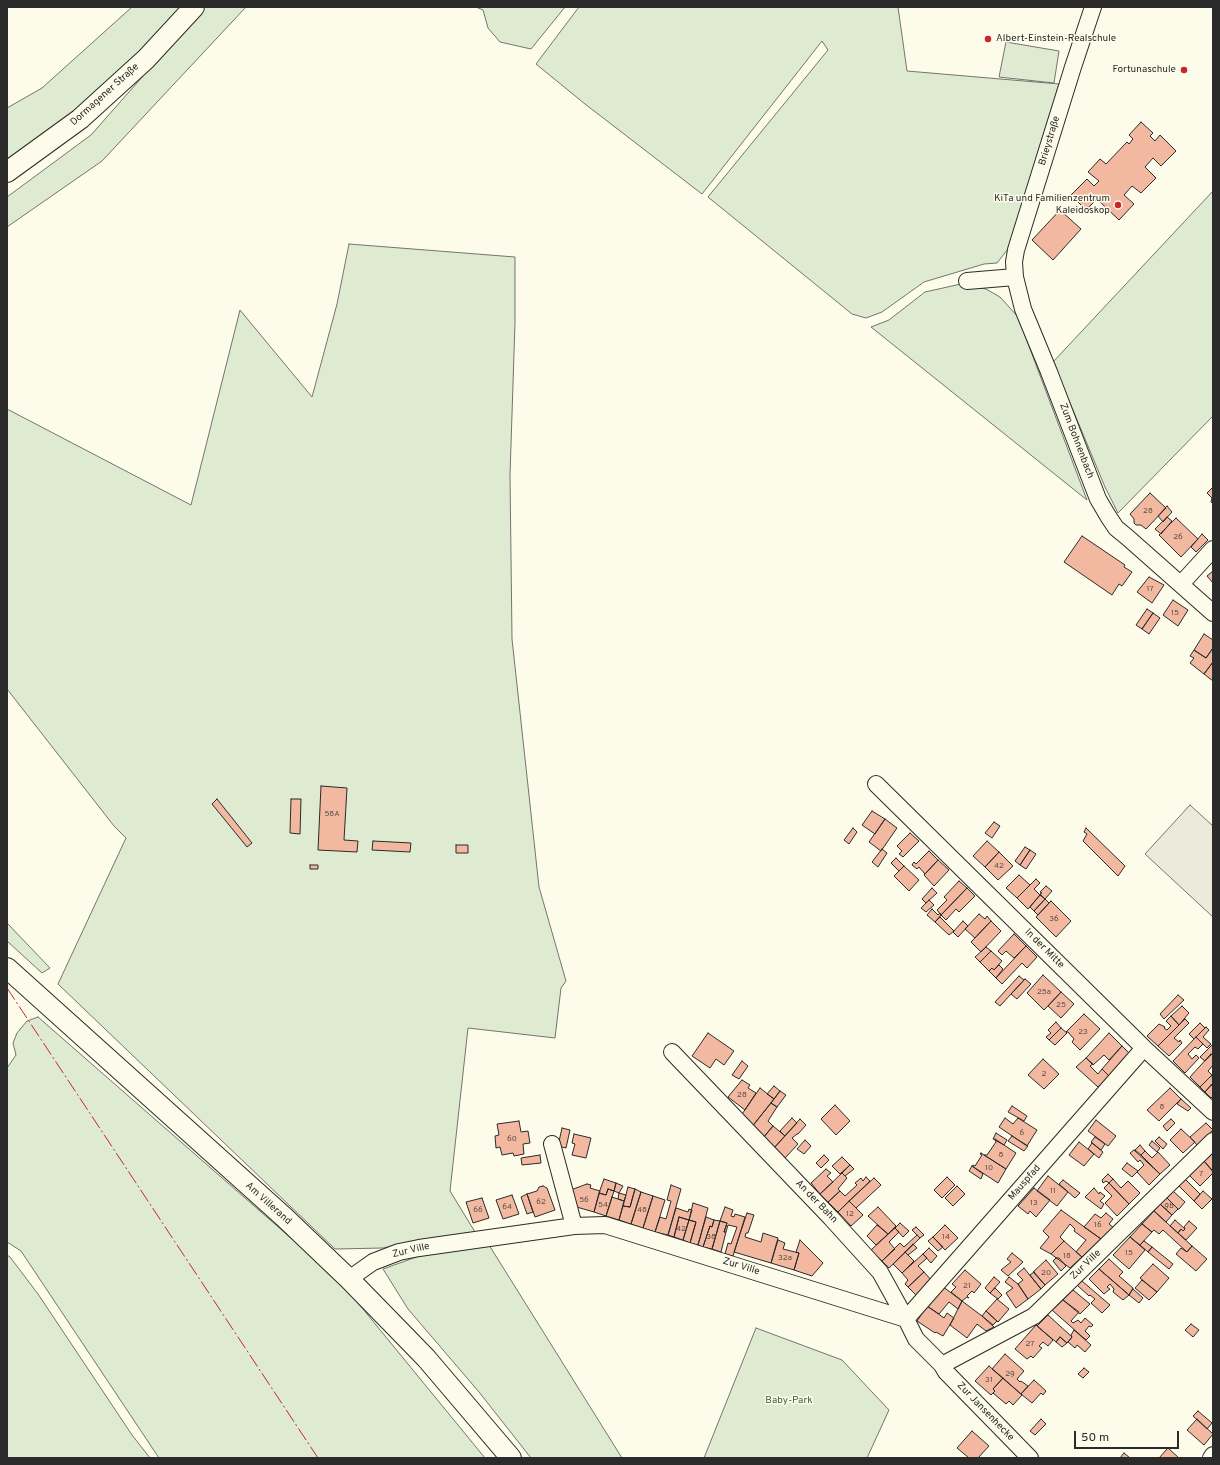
<!DOCTYPE html>
<html>
<head>
<meta charset="utf-8">
<style>
  body { margin:0 }
  #map { position:relative; width:1220px; height:1465px; overflow:hidden; background:#fdfbea; font-family:Overpass,sans-serif }
  canvas { display:block }
  .frame { position:absolute; inset:0; border:8px solid #2b2b2b; pointer-events:none }
  .scale { position:absolute; left:1074px; top:1431px; width:105px; height:18px; box-sizing:border-box; border:2px solid #2b2b2b; border-top:0; padding-left:5px; font-size:12px; line-height:14px; white-space:nowrap; color:#2b2b2b; -webkit-text-stroke:3px #fdfbea; paint-order:stroke }
</style>
</head>
<body>
<div id="map">
<canvas width="1220" height="1465"></canvas>
<div class="frame"></div>
<div class="scale">50 m</div>
</div>
<script>
const c = document.querySelector('canvas').getContext('2d');
c.lineJoin = 'round';
function paint(path, color) { c.fillStyle = color; c.fill(path, 'evenodd'); }
const shape = rows => new Path2D(rows.map(r => 'M' + r).join(''));
function trace(path, color, width, dash) { c.strokeStyle = color; c.lineWidth = width; c.lineCap = dash ? 'butt' : 'round'; c.setLineDash(dash || []); c.stroke(path); }
function label(font, color, halo, rows, align = 'center') {
  c.font = font + ' Overpass,sans-serif'; c.lineWidth = 3; c.setLineDash([]); c.textBaseline = 'middle'; c.strokeStyle = halo; c.fillStyle = color; for (const [text, x, y, turn = 0] of rows) {
    c.save(); c.translate(x, y); c.rotate((+turn || 0) * Math.PI / 180); c.textAlign = isNaN(turn) ? turn : align; if (halo) c.strokeText(text, 0, 0); c.fillText(text, 0, 0); c.restore();
  }
}
const green = shape([
  [132,7,182,7,79,120,7,161,7,108,42,88,132,7],
  [204,7,246,7,102,161,7,227,7,197,91,135,204,7],
  [476,7,565,7,531,49,500,42,488,28,483,10,476,7],
  [579,7,898,7,907,71,1059,84,1008,249,997,263,984,264,924,282,882,312,866,318,852,314,708,197,828,50,822,41,702,194,585,104,536,64,579,7],
  [1006,42,1059,51,1054,83,999,77,1006,42],
  [1213,191,1213,416,1118,513,1105,487,1053,362,1213,191],
  [349,244,515,257,515,323,510,475,512,639,539,887,566,981,561,988,555,1038,468,1028,450,1191,475,1232,413,1241,383,1248,335,1249,58,984,126,838,114,826,7,689,7,409,191,505,240,310,312,397,337,304,349,244],
  [961,284,986,289,1000,297,1018,317,1087,500,871,327,889,320,925,292,961,284],
  [7,923,50,968,42,973,7,941,7,923],
  [38,1017,340,1281,485,1458,159,1458,21,1251,7,1242,7,1068,16,1055,13,1043,17,1033,27,1021,38,1017],
  [489,1245,622,1458,531,1458,479,1392,408,1309,383,1269,419,1256,489,1245],
  [7,1255,10,1257,38,1294,132,1435,150,1458,7,1458,7,1255],
  [756,1328,842,1360,889,1410,867,1458,704,1458,756,1328]
]);
const parking = shape([
  [1190,805,1213,826,1213,917,1145,854,1190,805]
]);
const building = shape([
  [1141,122,1153,133,1150,136,1155,141,1160,135,1176,151,1161,166,1153,158,1145,167,1156,178,1141,193,1132,186,1124,195,1134,204,1119,220,1097,199,1086,210,1071,195,1087,179,1094,186,1099,181,1088,172,1100,159,1106,164,1127,142,1129,144,1133,139,1129,135,1141,122],
  [1060,210,1081,229,1053,260,1032,240,1060,210],
  [1213,487,1213,503,1211,502,1212,498,1207,493,1213,487],
  [1150,493,1166,508,1146,529,1141,525,1136,525,1134,523,1134,519,1130,514,1150,493],
  [1167,506,1172,512,1163,522,1158,516,1167,506],
  [1167,517,1172,521,1161,534,1155,529,1167,517],
  [1176,518,1198,539,1181,557,1159,535,1176,518],
  [1202,534,1208,540,1196,552,1191,547,1202,534],
  [1082,536,1125,565,1124,567,1132,572,1122,586,1119,584,1112,595,1064,562,1082,536],
  [1213,571,1213,583,1207,576,1213,571],
  [1149,577,1164,585,1152,603,1137,592,1149,577],
  [1173,600,1188,610,1178,626,1163,615,1173,600],
  [1147,609,1153,613,1142,629,1136,625,1147,609],
  [1153,613,1160,618,1149,634,1142,629,1153,613],
  [1204,634,1213,640,1213,648,1206,658,1194,650,1204,634],
  [1213,648,1213,662,1204,674,1190,663,1194,658,1190,656,1194,650,1206,658,1213,648],
  [1213,662,1213,681,1204,674,1213,662],
  [321,786,347,788,344,840,358,841,357,852,318,850,321,786],
  [217,799,252,843,247,847,212,804,217,799],
  [291,799,301,799,300,834,290,833,291,799],
  [872,811,885,819,875,834,862,825,872,811],
  [885,819,897,828,881,851,869,842,885,819],
  [994,822,1000,826,992,838,985,833,994,822],
  [853,828,857,832,849,844,844,840,853,828],
  [1086,828,1125,866,1118,876,1083,841,1087,834,1084,832,1086,828],
  [910,833,919,841,903,857,899,854,902,851,897,846,910,833],
  [373,841,411,843,410,852,372,850,373,841],
  [987,841,999,852,985,867,973,856,987,841],
  [456,845,468,845,468,853,456,853,456,845],
  [1025,847,1030,850,1020,865,1015,861,1025,847],
  [882,849,887,853,878,867,872,862,882,849],
  [1030,850,1036,854,1026,869,1020,865,1030,850],
  [929,851,938,860,925,874,919,867,917,869,912,865,914,862,916,864,929,851],
  [999,852,1013,866,998,880,985,867,999,852],
  [896,858,904,866,899,871,891,863,896,858],
  [938,860,949,870,934,886,924,875,938,860],
  [310,865,318,865,318,869,310,869,310,865],
  [904,866,919,880,909,891,894,876,904,866],
  [1019,875,1030,885,1017,898,1006,888,1019,875],
  [1036,879,1040,883,1034,889,1040,895,1028,909,1017,898,1036,879],
  [959,881,967,888,941,915,937,910,947,900,944,897,959,881],
  [1046,886,1052,891,1045,899,1040,894,1042,893,1040,892,1046,886],
  [932,888,937,893,926,903,922,899,932,888],
  [967,888,975,896,959,912,956,909,946,920,941,915,967,888],
  [1040,895,1045,899,1034,911,1030,907,1040,895],
  [1045,899,1049,903,1038,915,1034,911,1045,899],
  [929,900,934,905,926,912,921,908,929,900],
  [1051,901,1071,921,1056,937,1036,917,1051,901],
  [932,909,938,915,940,913,941,915,935,922,927,915,932,909],
  [979,914,985,919,987,916,991,921,975,938,965,929,979,914],
  [940,917,954,931,949,935,935,922,940,917],
  [963,921,968,926,958,937,953,932,963,921],
  [991,921,1001,931,981,952,971,942,991,921],
  [1014,934,1026,946,1014,958,1006,951,1002,955,998,951,1014,934],
  [1026,946,1037,957,1027,968,1022,963,1002,984,996,978,1026,946],
  [986,947,991,951,980,962,975,957,986,947],
  [991,951,1002,961,994,970,992,968,989,971,980,962,991,951],
  [999,965,1003,969,996,978,989,971,992,968,994,970,999,965],
  [1043,975,1061,992,1044,1010,1027,993,1043,975],
  [1019,976,1024,980,1000,1006,995,1002,1019,976],
  [1025,979,1031,984,1017,999,1011,994,1025,979],
  [1061,992,1074,1004,1061,1018,1048,1006,1061,992],
  [1178,995,1184,1000,1164,1019,1160,1014,1178,995],
  [1182,1006,1189,1013,1179,1025,1171,1016,1182,1006],
  [1084,1014,1100,1029,1080,1050,1072,1042,1074,1039,1068,1032,1066,1032,1084,1014],
  [1171,1016,1179,1025,1158,1046,1147,1036,1159,1024,1165,1027,1164,1028,1167,1030,1171,1026,1166,1021,1171,1016],
  [1185,1019,1189,1023,1174,1038,1179,1042,1180,1040,1182,1043,1169,1056,1158,1046,1185,1019],
  [1056,1022,1061,1028,1049,1040,1046,1037,1051,1033,1048,1030,1056,1022],
  [1200,1023,1205,1028,1194,1039,1189,1034,1200,1023],
  [1206,1027,1209,1030,1203,1037,1211,1044,1207,1048,1196,1037,1206,1027],
  [1061,1028,1067,1033,1055,1045,1049,1040,1061,1028],
  [708,1033,734,1051,724,1065,716,1059,710,1068,692,1056,708,1033],
  [1109,1033,1122,1046,1109,1060,1104,1055,1093,1065,1086,1058,1109,1033],
  [1196,1037,1203,1044,1198,1049,1195,1047,1188,1054,1192,1059,1196,1055,1199,1058,1185,1073,1173,1061,1196,1037],
  [1213,1044,1213,1053,1205,1061,1200,1057,1213,1044],
  [1122,1046,1129,1053,1109,1076,1102,1069,1122,1046],
  [1211,1054,1213,1056,1213,1065,1208,1071,1212,1075,1200,1087,1190,1077,1211,1054],
  [1086,1058,1093,1064,1090,1066,1098,1074,1102,1069,1109,1076,1098,1087,1076,1067,1086,1058],
  [1043,1059,1059,1074,1044,1089,1028,1075,1043,1059],
  [742,1061,748,1066,739,1079,732,1075,742,1061],
  [1212,1075,1213,1083,1205,1092,1200,1087,1212,1075],
  [742,1080,750,1085,748,1088,756,1093,745,1110,728,1097,742,1080],
  [1211,1085,1213,1087,1213,1096,1211,1098,1205,1092,1211,1085],
  [774,1086,780,1091,774,1099,767,1094,774,1086],
  [760,1088,774,1099,751,1128,740,1117,760,1088],
  [1170,1088,1181,1099,1159,1121,1147,1110,1170,1088],
  [780,1091,786,1095,777,1107,771,1103,780,1091],
  [1181,1099,1191,1108,1188,1111,1177,1104,1181,1099],
  [771,1103,777,1107,768,1121,773,1126,763,1138,751,1128,771,1103],
  [835,1105,850,1121,836,1135,821,1119,835,1105],
  [1012,1106,1027,1116,1024,1121,1008,1112,1012,1106],
  [792,1118,797,1123,785,1136,780,1131,792,1118],
  [1005,1118,1013,1124,1018,1118,1037,1130,1027,1146,999,1127,1005,1118],
  [800,1119,806,1125,798,1134,797,1134,792,1138,798,1144,785,1158,774,1148,800,1119],
  [1171,1119,1175,1123,1167,1131,1163,1126,1171,1119],
  [1096,1120,1116,1136,1108,1146,1088,1131,1096,1120],
  [519,1121,521,1132,528,1131,530,1143,523,1144,524,1154,514,1156,513,1153,502,1155,500,1147,496,1148,495,1136,499,1135,497,1124,519,1121],
  [1206,1123,1213,1130,1197,1145,1190,1137,1206,1123],
  [773,1126,785,1136,774,1148,763,1138,773,1126],
  [562,1128,570,1130,566,1148,558,1146,562,1128],
  [1181,1129,1195,1142,1183,1153,1170,1140,1181,1129],
  [996,1133,1007,1140,1004,1145,993,1139,996,1133],
  [574,1134,591,1138,586,1158,572,1155,575,1144,572,1143,574,1134],
  [1012,1136,1028,1146,1024,1151,1008,1141,1012,1136],
  [1095,1137,1105,1144,1101,1150,1091,1142,1095,1137],
  [1159,1137,1167,1144,1163,1149,1155,1141,1159,1137],
  [995,1139,1016,1153,1006,1169,984,1155,987,1155,996,1142,995,1139],
  [805,1140,811,1146,804,1154,797,1149,805,1140],
  [1152,1141,1160,1148,1157,1152,1149,1145,1152,1141],
  [1079,1142,1094,1154,1084,1166,1069,1155,1079,1142],
  [1092,1143,1103,1152,1099,1158,1088,1149,1092,1143],
  [1140,1145,1145,1151,1141,1155,1135,1150,1140,1145],
  [1134,1150,1160,1174,1149,1185,1137,1172,1144,1165,1140,1160,1138,1162,1130,1153,1134,1150],
  [1145,1151,1152,1158,1158,1152,1170,1165,1160,1174,1141,1155,1145,1151],
  [981,1153,1006,1169,998,1183,972,1166,973,1165,975,1166,982,1155,980,1154,981,1153],
  [1212,1154,1213,1156,1213,1169,1212,1170,1204,1161,1212,1154],
  [540,1155,541,1163,522,1165,521,1158,540,1155],
  [824,1155,829,1160,821,1168,816,1163,824,1155],
  [842,1157,850,1165,840,1174,832,1166,842,1157],
  [1204,1161,1213,1172,1213,1173,1200,1186,1189,1175,1204,1161],
  [1127,1163,1138,1171,1132,1177,1122,1169,1127,1163],
  [850,1165,854,1169,845,1176,842,1173,850,1165],
  [972,1166,983,1174,981,1179,969,1171,972,1166],
  [826,1169,831,1173,827,1176,833,1182,820,1194,811,1183,826,1169],
  [842,1173,847,1178,838,1189,840,1191,828,1202,820,1194,842,1173],
  [1108,1174,1113,1179,1109,1183,1106,1181,1103,1183,1102,1180,1108,1174],
  [1048,1176,1068,1192,1057,1206,1037,1191,1048,1176],
  [866,1177,870,1181,838,1212,828,1202,840,1191,845,1196,857,1185,855,1183,861,1178,863,1181,866,1177],
  [947,1177,955,1185,942,1198,934,1190,947,1177],
  [874,1178,881,1185,856,1208,849,1201,874,1178],
  [604,1179,616,1183,614,1191,608,1189,606,1195,599,1193,604,1179],
  [1113,1179,1121,1188,1128,1181,1140,1193,1129,1204,1109,1183,1113,1179],
  [1185,1179,1200,1194,1194,1201,1178,1185,1185,1179],
  [1063,1180,1080,1193,1075,1198,1059,1184,1063,1180],
  [616,1183,623,1186,619,1193,614,1191,616,1183],
  [1109,1183,1129,1204,1117,1216,1105,1203,1112,1196,1104,1188,1109,1183],
  [587,1184,591,1185,590,1188,600,1191,594,1212,573,1206,568,1191,587,1184],
  [671,1185,681,1189,668,1235,655,1232,660,1217,666,1219,671,1201,667,1200,671,1185],
  [543,1186,547,1188,555,1210,535,1217,527,1194,537,1191,539,1187,543,1186],
  [957,1186,965,1194,953,1206,945,1198,957,1186],
  [628,1187,635,1189,630,1207,623,1206,628,1187],
  [1034,1188,1050,1200,1036,1217,1030,1211,1028,1214,1018,1206,1034,1188],
  [1094,1188,1099,1194,1100,1192,1105,1196,1100,1201,1104,1204,1101,1209,1085,1197,1094,1188],
  [608,1189,614,1191,606,1216,594,1212,599,1193,606,1195,608,1189],
  [635,1189,641,1192,631,1224,619,1220,623,1206,630,1207,635,1189],
  [1173,1191,1185,1202,1179,1209,1178,1209,1166,1197,1173,1191],
  [1203,1191,1212,1199,1202,1209,1194,1201,1203,1191],
  [641,1192,653,1196,643,1228,631,1224,641,1192],
  [619,1193,626,1195,624,1201,618,1199,619,1193],
  [527,1194,533,1212,527,1214,521,1197,527,1194],
  [512,1195,519,1214,503,1219,496,1200,512,1195],
  [653,1196,665,1200,655,1232,643,1228,653,1196],
  [612,1197,624,1201,619,1220,606,1216,612,1197],
  [1166,1197,1178,1209,1172,1215,1160,1204,1166,1197],
  [482,1198,489,1218,473,1223,466,1202,482,1198],
  [849,1201,863,1215,851,1226,838,1212,849,1201],
  [693,1203,708,1208,698,1245,690,1243,696,1222,689,1220,693,1203],
  [1160,1204,1172,1215,1166,1222,1154,1211,1160,1204],
  [725,1207,733,1210,731,1216,734,1217,735,1214,745,1217,733,1256,725,1254,728,1243,731,1244,737,1227,728,1225,726,1232,724,1232,727,1223,720,1221,725,1207],
  [878,1207,896,1226,888,1234,868,1216,878,1207],
  [676,1208,688,1212,689,1209,692,1210,689,1220,679,1217,674,1237,668,1235,676,1208],
  [1061,1210,1101,1239,1082,1257,1076,1252,1086,1240,1074,1231,1075,1229,1070,1224,1060,1237,1064,1241,1051,1254,1040,1248,1049,1237,1043,1231,1061,1210],
  [1154,1211,1192,1246,1187,1252,1163,1230,1159,1234,1154,1230,1152,1232,1142,1224,1154,1211],
  [747,1213,754,1215,748,1233,746,1233,745,1237,761,1242,763,1233,778,1238,771,1263,734,1252,747,1213],
  [1106,1213,1113,1219,1109,1224,1114,1228,1101,1239,1084,1227,1095,1214,1101,1218,1106,1213],
  [679,1217,689,1220,683,1240,674,1237,679,1217],
  [706,1217,714,1220,712,1227,710,1226,703,1247,698,1245,706,1217],
  [689,1220,696,1222,690,1243,683,1240,689,1220],
  [714,1220,720,1221,712,1249,703,1247,710,1226,712,1227,714,1220],
  [1175,1220,1185,1229,1183,1231,1181,1229,1178,1233,1170,1226,1175,1220],
  [720,1221,727,1223,724,1232,726,1232,721,1252,712,1249,720,1221],
  [1189,1221,1197,1228,1186,1240,1178,1233,1181,1229,1183,1231,1185,1229,1184,1227,1189,1221],
  [900,1223,909,1231,903,1237,895,1228,900,1223],
  [1142,1224,1152,1232,1140,1245,1130,1237,1142,1224],
  [877,1225,888,1234,876,1245,867,1236,877,1225],
  [945,1225,958,1238,945,1250,933,1237,945,1225],
  [916,1227,924,1235,920,1238,912,1230,916,1227],
  [895,1228,899,1232,889,1242,895,1249,882,1261,871,1250,895,1228],
  [917,1235,920,1238,889,1268,882,1261,900,1243,904,1247,917,1235],
  [933,1237,943,1247,938,1251,928,1241,933,1237],
  [1130,1237,1145,1250,1129,1269,1113,1255,1130,1237],
  [778,1240,785,1243,783,1249,799,1253,794,1270,771,1263,778,1240],
  [800,1240,823,1263,812,1276,794,1270,799,1253,796,1252,800,1240],
  [1064,1241,1082,1257,1070,1268,1051,1254,1064,1241],
  [1144,1241,1152,1247,1148,1252,1140,1245,1144,1241],
  [913,1244,917,1248,908,1255,905,1252,913,1244],
  [1192,1246,1207,1259,1196,1271,1176,1254,1181,1248,1187,1252,1192,1246],
  [1152,1247,1173,1264,1169,1269,1148,1252,1152,1247],
  [929,1248,937,1256,931,1263,923,1254,929,1248],
  [905,1252,914,1261,902,1273,893,1264,905,1252],
  [1012,1253,1023,1262,1008,1276,1001,1270,1011,1262,1007,1259,1012,1253],
  [923,1254,927,1258,918,1266,924,1272,908,1287,905,1284,908,1280,902,1273,923,1254],
  [1056,1258,1059,1258,1066,1266,1061,1271,1053,1261,1056,1258],
  [1109,1259,1123,1272,1119,1276,1133,1288,1129,1295,1099,1269,1109,1259],
  [1046,1260,1058,1274,1045,1285,1033,1272,1046,1260],
  [1153,1264,1169,1278,1157,1292,1140,1278,1153,1264],
  [1024,1268,1041,1289,1028,1299,1018,1284,1023,1280,1017,1274,1024,1268],
  [1099,1269,1129,1295,1123,1300,1113,1292,1114,1289,1110,1284,1107,1287,1110,1289,1104,1294,1089,1279,1099,1269],
  [965,1270,981,1284,974,1293,972,1291,967,1296,969,1298,967,1297,962,1301,951,1292,956,1287,952,1284,965,1270],
  [924,1272,932,1281,917,1296,908,1287,924,1272],
  [1034,1272,1045,1285,1041,1289,1030,1275,1034,1272],
  [994,1277,1000,1282,990,1293,985,1288,994,1277],
  [1009,1277,1018,1284,1028,1299,1016,1308,1006,1293,1013,1288,1005,1282,1009,1277],
  [1142,1280,1157,1292,1149,1300,1135,1288,1142,1280],
  [1082,1281,1110,1305,1102,1313,1091,1303,1095,1299,1090,1295,1089,1296,1077,1285,1082,1281],
  [942,1286,962,1301,958,1309,949,1302,939,1314,927,1306,942,1286],
  [995,1288,1002,1295,998,1299,990,1293,995,1288],
  [1133,1289,1143,1298,1139,1303,1129,1295,1133,1289],
  [1073,1290,1090,1304,1080,1314,1063,1300,1073,1290],
  [997,1299,1009,1309,998,1322,986,1311,997,1299],
  [1063,1300,1079,1312,1071,1321,1073,1323,1078,1320,1081,1323,1085,1318,1093,1325,1091,1327,1089,1326,1085,1331,1090,1336,1086,1340,1052,1310,1063,1300],
  [962,1301,982,1316,994,1327,986,1331,977,1324,967,1338,950,1325,962,1301],
  [927,1306,944,1318,947,1313,954,1318,943,1336,936,1332,935,1333,917,1321,927,1306],
  [986,1311,997,1321,993,1325,982,1316,986,1311],
  [1048,1315,1072,1337,1068,1342,1067,1343,1060,1337,1056,1342,1037,1326,1048,1315],
  [1191,1324,1199,1330,1193,1337,1185,1330,1191,1324],
  [1036,1325,1053,1340,1048,1346,1043,1342,1039,1346,1042,1348,1033,1358,1031,1356,1027,1359,1015,1349,1036,1325],
  [1074,1330,1091,1345,1085,1352,1077,1345,1075,1348,1068,1342,1072,1337,1071,1335,1074,1330],
  [1060,1337,1067,1343,1062,1347,1056,1342,1060,1337],
  [1005,1354,1024,1371,1017,1379,1020,1382,1021,1381,1028,1386,1021,1394,992,1369,1005,1354],
  [989,1366,1003,1378,993,1389,995,1391,991,1395,975,1381,989,1366],
  [1084,1368,1089,1372,1083,1378,1078,1374,1084,1368],
  [1003,1378,1022,1395,1013,1405,1009,1401,1006,1404,993,1393,995,1391,993,1389,1003,1378],
  [1034,1380,1046,1391,1043,1395,1041,1393,1032,1403,1021,1394,1034,1380],
  [1198,1411,1212,1423,1207,1429,1193,1416,1198,1411],
  [1041,1419,1046,1424,1035,1435,1030,1431,1041,1419],
  [1197,1419,1213,1434,1204,1445,1187,1430,1197,1419],
  [972,1431,989,1446,978,1458,969,1458,957,1448,972,1431],
  [1168,1448,1179,1458,1159,1458,1168,1448],
  [1124,1453,1130,1458,1120,1458,1124,1453]
]);
const minor = shape([
  [1093,7,1073,67,1016,250,1014,262,1015,277,1023,309,1049,372,1098,499,1108,516,1116,528,1127,537,1213,613],
  [967,281,1015,277],
  [1181,584,1213,549],
  [876,784,1144,1048,1213,1112],
  [672,1052,831,1218,880,1272,906,1319,916,1339,942,1365,946,1372,1030,1458],
  [552,1144,574,1226],
  [349,1279,373,1262,399,1252,419,1248,574,1226,605,1225,906,1319],
  [906,1319,1144,1048],
  [942,1365,1034,1316,1213,1141],
  [1211,1458,1213,1455]
]);
const major = shape([
  [7,172,80,119,146,59,194,7],
  [7,968,284,1217,349,1279,426,1358,511,1458]
]);
const power = shape([
  [7,988,318,1458]
]);
const markers = [
  [988,39,4,"#c62828"],
  [1184,70,4,"#c62828"],
  [1118,205,4,"#c62828"]
];
const numberNames = [
  ["28",1148,511],
  ["26",1178,537],
  ["17",1150,589],
  ["15",1175,613],
  ["58A",332,814],
  ["42",999,866],
  ["36",1054,919],
  ["25a",1044,992],
  ["25",1061,1005],
  ["23",1083,1032],
  ["2",1044,1074],
  ["28",742,1095],
  ["8",1162,1107],
  ["6",1022,1133],
  ["60",512,1139],
  ["8",1001,1155],
  ["10",989,1168],
  ["7",1201,1174],
  ["11",1053,1191],
  ["56",584,1200],
  ["62",541,1202],
  ["13",1034,1203],
  ["54",603,1205],
  ["9b",1169,1206],
  ["64",507,1207],
  ["66",478,1210],
  ["48",642,1210],
  ["12",850,1214],
  ["16",1098,1225],
  ["42",681,1229],
  ["38",711,1237],
  ["14",946,1237],
  ["15",1129,1253],
  ["18",1067,1256],
  ["32a",785,1258],
  ["20",1046,1273],
  ["21",967,1286],
  ["27",1030,1344],
  ["29",1010,1374],
  ["31",989,1380]
];
const poiNames = [
  ["Albert-Einstein-Realschule",996,39,"left"],
  ["Fortunaschule",1176,70],
  ["KiTa und Familienzentrum",1110,199],
  ["Kaleidoskop",1110,211]
];
const streetNames = [
  ["Dormagener Straße",105,95,-42],
  ["Brieystraße",1050,141,-73],
  ["Zum Bohnenbach",1076,441,69],
  ["In der Mitte",1044,949,45],
  ["Mauspfad",1025,1183,-49],
  ["An der Bahn",816,1202,46],
  ["Am Villerand",268,1204,42],
  ["Zur Ville",411,1251,-13],
  ["Zur Ville",1086,1265,-44],
  ["Zur Ville",741,1267,17],
  ["Zur Jansenhecke",985,1412,46]
];
const parkNames = [
  ["Baby-Park",789,1401]
];
paint(green, '#deebd1');
trace(green, '#74746e', 1);
paint(parking, '#eceadb');
trace(parking, '#74746e', 1);
paint(building, '#f2b8a0');
trace(building, '#2b2b2b', 1);
trace(minor, '#2b2b2b', 18);
trace(major, '#2b2b2b', 22);
trace(minor, '#fdfbea', 16);
trace(major, '#fdfbea', 20);
trace(power, '#c62828', 1, [14, 3, 2, 3]);
for (const [x, y, r, color] of markers) { const dot = new Path2D(); dot.arc(x, y, r, 0, 2 * Math.PI); c.fillStyle = color; c.fill(dot); trace(dot, '#fdfbea', 1.5); }
label('8px', '#5d4e48', null, numberNames);
label('10px', '#2b2b2b', '#fdfbea', poiNames, 'right');
label('10px', '#2b2b2b', '#fdfbea', streetNames);
label('10px', '#34623c', '#fdfbea', parkNames);
</script>
</body>
</html>
